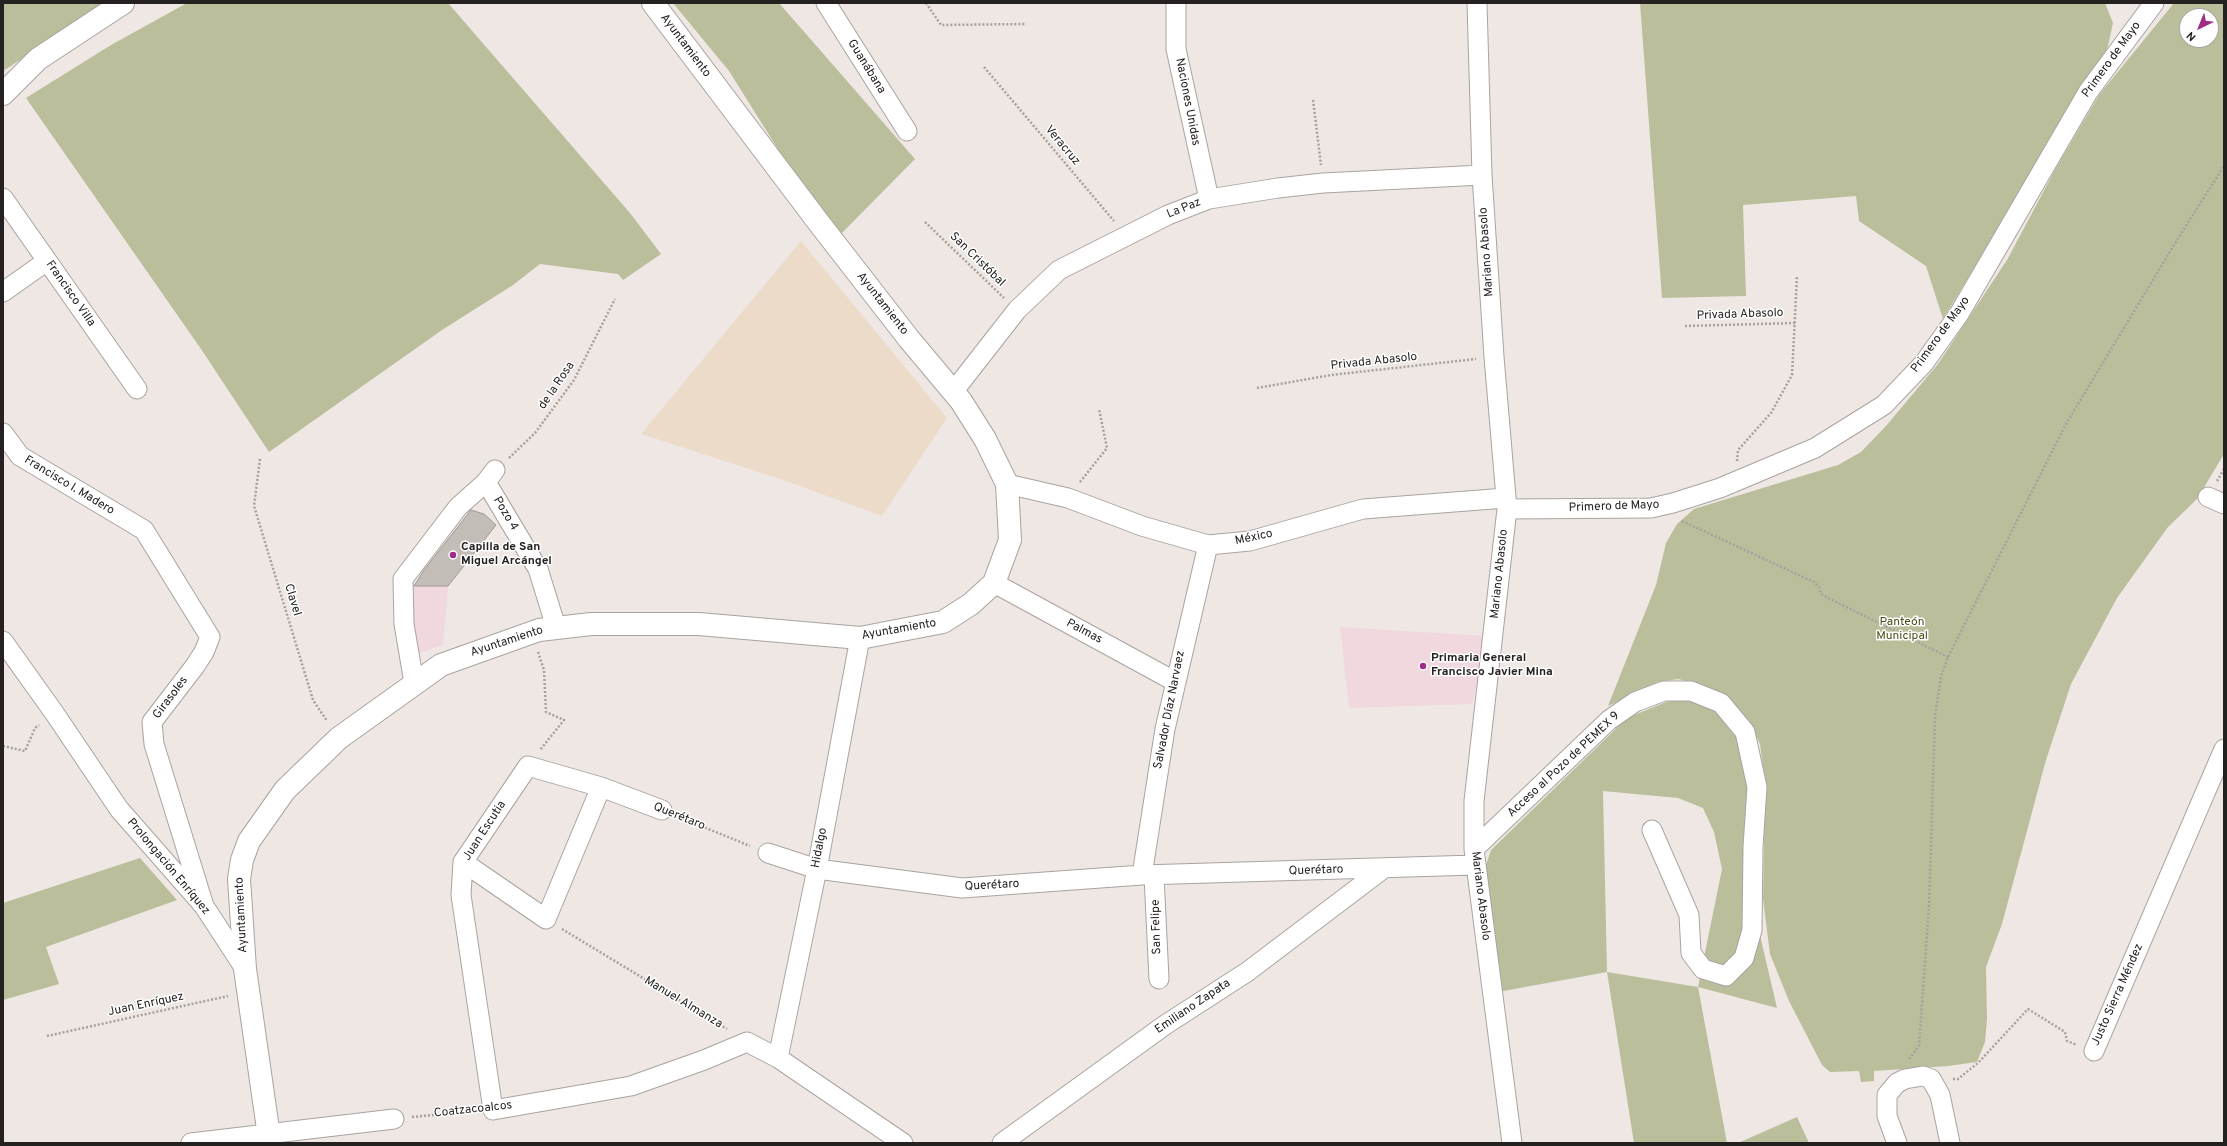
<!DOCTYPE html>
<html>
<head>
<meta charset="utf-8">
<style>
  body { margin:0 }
  #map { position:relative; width:2227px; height:1146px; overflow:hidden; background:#eee7e3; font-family:Overpass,sans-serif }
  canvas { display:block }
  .frame { position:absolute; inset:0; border:4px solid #242120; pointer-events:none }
  .north { position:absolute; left:2179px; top:8px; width:40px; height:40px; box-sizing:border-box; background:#fff; border:1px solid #a7a6a6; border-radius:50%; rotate:223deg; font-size:11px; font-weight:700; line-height:16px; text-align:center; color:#242120 }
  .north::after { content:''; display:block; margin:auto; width:14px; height:18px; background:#a02c88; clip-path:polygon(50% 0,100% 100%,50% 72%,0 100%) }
</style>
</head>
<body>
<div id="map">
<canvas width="2227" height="1146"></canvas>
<div class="frame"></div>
<div class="north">N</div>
</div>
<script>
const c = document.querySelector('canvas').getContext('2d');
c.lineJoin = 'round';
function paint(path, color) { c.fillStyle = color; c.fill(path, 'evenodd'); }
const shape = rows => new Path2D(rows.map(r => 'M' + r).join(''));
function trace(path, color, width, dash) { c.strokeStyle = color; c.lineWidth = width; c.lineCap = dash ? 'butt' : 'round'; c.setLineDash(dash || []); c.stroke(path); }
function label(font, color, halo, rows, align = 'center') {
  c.font = font + ' Overpass,sans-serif'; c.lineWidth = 3; c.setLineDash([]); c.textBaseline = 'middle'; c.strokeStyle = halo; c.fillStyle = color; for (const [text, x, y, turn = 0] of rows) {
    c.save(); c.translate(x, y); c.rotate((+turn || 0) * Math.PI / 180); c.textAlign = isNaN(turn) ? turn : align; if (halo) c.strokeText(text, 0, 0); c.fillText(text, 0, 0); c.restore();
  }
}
const commercial = shape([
  [801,241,947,418,882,516,786,481,641,434]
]);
const education = shape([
  [414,586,448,586,443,645,417,654,412,635],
  [1340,627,1486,636,1472,704,1349,708]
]);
const green = shape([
  [3,3,108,3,3,71],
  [187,3,448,3,630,213,661,254,623,280,618,274,540,264,513,285,442,330,269,452,201,349,26,98,111,45],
  [673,3,779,3,915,159,835,240,729,71],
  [1640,3,2105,3,2113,23,2107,50,1943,319,1926,266,1859,221,1856,196,1743,205,1746,296,1662,298],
  [2174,3,2224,3,2224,454,2197,499,2168,527,2117,598,2071,684,2046,760,2002,924,1986,967,1987,1019,1985,1042,1977,1062,1948,1066,1874,1071,1874,1081,1861,1082,1859,1071,1830,1072,1822,1065,1789,1001,1770,954,1763,899,1765,782,1760,744,1749,720,1717,692,1699,684,1678,679,1658,682,1608,706,1656,585,1666,543,1677,524,1694,509,1838,465,1861,452,1886,426,1938,364,2007,260,2056,168,2099,95],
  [2187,16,2211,16,2211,40,2187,40],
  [1693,698,1719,709,1739,730,1751,764,1755,914,1777,1008,1698,987,1727,1143,1634,1143,1607,972,1498,992,1483,874,1491,850,1627,718,1666,702],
  [1603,791,1678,798,1703,808,1714,832,1722,869,1698,987,1607,972],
  [140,858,177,900,46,947,59,984,3,1000,3,903],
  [1797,1117,1809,1143,1738,1143]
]);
const building = shape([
  [471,510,484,514,496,525,448,586,414,586,424,570,471,510]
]);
const path = shape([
  [926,3,941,25,1025,24],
  [984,67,1114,221],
  [1313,100,1321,165],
  [925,222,1004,298],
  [1685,326,1795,323],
  [1257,388,1331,375,1476,359],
  [509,458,535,433,574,380,615,299],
  [260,459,254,506,313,700,327,721],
  [1737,461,1738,450,1771,413,1792,375,1797,276],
  [2217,481,2224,469],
  [1080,482,1107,448,1099,409],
  [1682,521,1814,582,1819,587,1821,594,1828,598,1948,657],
  [538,652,544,670,546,712,564,720,540,750],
  [3,746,25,751,35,728,39,725],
  [679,817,750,846],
  [562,929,727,1029],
  [47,1036,228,996],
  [1909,1059,1919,1046,1929,906,1935,716,1941,677,1948,657,2066,424,2177,240,2224,166],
  [1953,1079,1958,1079,1978,1063,2028,1009,2065,1032,2067,1041,2077,1045],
  [412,1117,475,1111]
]);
const street = shape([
  [826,3,907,131],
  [1176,3,1176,49,1209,199],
  [1477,3,1482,175,1494,357,1507,509,1474,801,1474,849,1512,1143],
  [3,198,137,389],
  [3,292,47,261],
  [953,392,1017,310,1059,270,1168,215,1209,199,1278,188,1323,183,1482,175],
  [3,433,20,456,144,530,210,637,204,652,195,666,152,722,154,744,204,906],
  [495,470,486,482,538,569,556,627],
  [1007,484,1068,498,1142,526,1208,545,1250,541,1363,509,1506,498],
  [2208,497,2224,504],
  [1507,509,1651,508,1673,503,1720,488,1815,448,1884,405,1924,363,1959,314,2088,92,2154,3],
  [994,583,1174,681],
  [3,641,55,714,119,809,204,906,245,969],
  [414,683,404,624,403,579,458,507,486,482],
  [662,810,601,787,528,766,463,862,461,895,493,1110,631,1086,704,1060,747,1042,778,1058,903,1143],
  [1474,849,1609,720,1635,702,1664,691,1691,691,1721,703,1745,732,1757,787,1753,847,1752,930,1744,958,1726,976,1703,969,1691,953,1689,915,1652,830],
  [768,853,817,869,962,888,1142,875,1475,865],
  [463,862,546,919,601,787],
  [1142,875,1165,729,1208,545],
  [1154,876,1159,979],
  [2094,1051,2224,749],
  [778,1058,817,869,860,638],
  [191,1143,394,1119],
  [1002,1143,1165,1025,1247,972,1383,869],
  [1897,1143,1887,1116,1887,1095,1897,1083,1905,1079,1923,1076,1931,1079,1940,1095,1950,1143]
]);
const secondary = shape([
  [3,94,38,59,123,3],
  [270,1143,245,969,239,879,242,860,249,841,285,790,339,738,441,665,539,630,591,624,699,624,860,638,943,622,971,604,994,583,1010,540,1007,484,985,439,961,401,909,339,819,223,653,3]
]);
const markers = [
  [453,555,4,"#a02c88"],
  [1423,666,4,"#a02c88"]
];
const streetNames = [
  ["Ayuntamiento",685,46,53],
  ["Primero de Mayo",2112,60,-54],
  ["Guanábana",866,67,58],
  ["Naciones Unidas",1187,102,79],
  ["Veracruz",1062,146,50],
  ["La Paz",1184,209,-22],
  ["Mariano Abasolo",1487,252,-94],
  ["San Cristóbal",977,260,44],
  ["Francisco Villa",70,294,55],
  ["Ayuntamiento",882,304,52],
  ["Privada Abasolo",1740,315,-2],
  ["Primero de Mayo",1941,335,-54],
  ["Privada Abasolo",1374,362,-6],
  ["de la Rosa",557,386,-56],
  ["Francisco I. Madero",69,486,31],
  ["Primero de Mayo",1614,507,-2],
  ["Pozo 4",505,514,59],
  ["México",1254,538,-12],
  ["Mariano Abasolo",1500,574,-84],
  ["Clavel",292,600,73],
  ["Ayuntamiento",899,630,-10],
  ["Palmas",1084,632,28],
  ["Ayuntamiento",507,642,-18],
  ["Girasoles",171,698,-53],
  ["Salvador Díaz Narvaez",1170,710,-79],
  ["Acceso al Pozo de PEMEX 9",1564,765,-43],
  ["Querétaro",679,817,22],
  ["Juan Escutia",485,831,-57],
  ["Hidalgo",820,848,-79],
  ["Prolongación Enríquez",168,867,50],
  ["Querétaro",1316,871,-2],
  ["Querétaro",992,886,-3],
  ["Mariano Abasolo",1480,896,83],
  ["Ayuntamiento",242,915,-93],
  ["San Felipe",1157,927,-92],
  ["Justo Sierra Méndez",2118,995,-66],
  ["Manuel Almanza",683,1003,31],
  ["Juan Enríquez",146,1005,-12],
  ["Emiliano Zapata",1193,1007,-34],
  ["Coatzacoalcos",473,1110,-6]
];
const poiNames = [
  ["Capilla de San",461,548],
  ["Miguel Arcángel",461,562],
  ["Primaria General",1431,659],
  ["Francisco Javier Mina",1431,673]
];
const parkNames = [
  ["Panteón",1902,623],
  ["Municipal",1902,637]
];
paint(commercial, '#eddbca');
paint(education, '#f1d7de');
paint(green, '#bbbe9b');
paint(building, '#c2bdb7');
trace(building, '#9e9994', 1);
trace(street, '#aaa3a0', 21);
trace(secondary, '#aaa3a0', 24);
trace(path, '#a7a19e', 2.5, [2, 2]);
trace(street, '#fff', 19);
trace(secondary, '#fff', 22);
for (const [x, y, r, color] of markers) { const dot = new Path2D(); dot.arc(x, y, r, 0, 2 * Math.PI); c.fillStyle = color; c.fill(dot); trace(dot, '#fff', 1.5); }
label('12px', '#242120', '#fff', streetNames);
label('bold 12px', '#242120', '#fff', poiNames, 'left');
label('12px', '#4b4c16', '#fff', parkNames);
</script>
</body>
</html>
